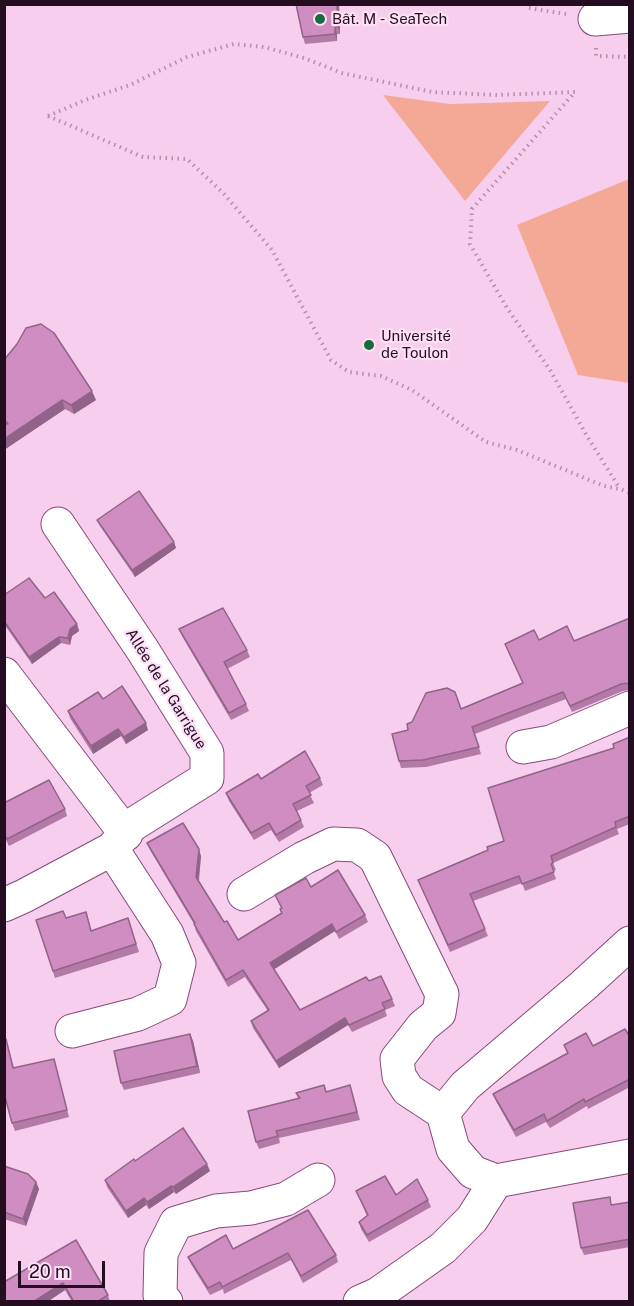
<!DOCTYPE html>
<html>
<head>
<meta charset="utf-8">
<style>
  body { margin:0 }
  #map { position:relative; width:634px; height:1306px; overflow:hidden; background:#f8ceef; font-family:"Public Sans",sans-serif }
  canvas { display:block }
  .frame { position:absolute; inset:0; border:6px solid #250d21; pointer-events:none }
  .scale { position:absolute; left:18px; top:1261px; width:87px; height:27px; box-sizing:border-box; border:3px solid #250d21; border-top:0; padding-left:8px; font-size:18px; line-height:21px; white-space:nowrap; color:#250d21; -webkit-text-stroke:4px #fde0f6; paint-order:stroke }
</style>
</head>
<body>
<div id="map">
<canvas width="634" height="1306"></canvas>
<div class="frame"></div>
<div class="scale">20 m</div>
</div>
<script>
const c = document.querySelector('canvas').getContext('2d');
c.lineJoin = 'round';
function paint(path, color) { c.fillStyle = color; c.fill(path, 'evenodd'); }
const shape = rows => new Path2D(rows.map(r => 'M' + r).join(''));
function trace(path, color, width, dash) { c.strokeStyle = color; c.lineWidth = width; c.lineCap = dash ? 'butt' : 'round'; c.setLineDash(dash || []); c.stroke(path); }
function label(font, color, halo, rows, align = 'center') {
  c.font = font + ' "Public Sans",sans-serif'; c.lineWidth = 4.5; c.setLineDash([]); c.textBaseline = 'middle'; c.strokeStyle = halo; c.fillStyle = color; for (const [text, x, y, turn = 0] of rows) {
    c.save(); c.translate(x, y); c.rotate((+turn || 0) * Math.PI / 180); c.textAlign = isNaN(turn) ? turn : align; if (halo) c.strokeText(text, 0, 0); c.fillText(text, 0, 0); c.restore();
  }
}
const green = shape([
  [383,95,450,104,550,101,465,201],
  [629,179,629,383,578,375,517,225]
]);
const path = shape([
  [529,8,566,14],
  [596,48,596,56,630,57],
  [48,116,85,100,130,85,187,57,234,44,264,47,304,58,342,73,432,92,497,95,575,92,472,209,470,244,507,308,550,370,587,436,620,489],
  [48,116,143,157,187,159,224,194,272,250,331,360,349,372,381,376,412,390,486,442,517,450,604,486,620,489,630,493]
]);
const minor = shape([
  [595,19,630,16],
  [4,674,126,834],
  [523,747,551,742,630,708],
  [244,894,304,858,333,844,357,845,375,857,442,994,439,1013,423,1026,397,1059,399,1076,408,1090,443,1113],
  [4,905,24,896,112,849,132,825,207,778,207,753,142,649,58,524],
  [72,1031,138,1014,170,999,179,963,167,934,112,849],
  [496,1181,473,1172,453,1149,443,1113,465,1086,584,985,630,943],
  [166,1302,160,1295,161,1253,176,1223,216,1211,251,1208,286,1199,318,1180],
  [360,1302,378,1294,443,1248,472,1219,496,1181,630,1156]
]);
const wall = shape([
  [339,4,340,34,337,34,337,41,305,44,303,37],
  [4,360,96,400,74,414,65,409,4,450],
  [97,520,174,542,176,548,135,577,100,526],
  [4,595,45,598,77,624,79,631,72,636,70,645,61,643,32,664,4,624],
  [630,618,630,690,623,691,572,712,566,699,475,734,481,754,426,767,401,768,399,761,408,730,523,683,505,644,539,640,574,641],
  [179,629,247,650,250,657,227,669,246,704,249,711,231,720,182,636],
  [103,699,148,730,126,744,121,736,93,754,70,718,68,711],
  [630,737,630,824,617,829,619,834,553,863,556,870,553,871,556,879,525,891,522,883,473,901,488,936,450,952,418,880,488,850,504,841,614,748],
  [320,778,323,785,309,793,314,803,297,811,304,827,279,842,271,830,254,840,229,801,226,793,261,779],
  [4,803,65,809,67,816,9,846,4,836],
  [147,843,201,856,199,881,224,922,238,940,281,913,280,909,281,908,275,895,311,887,365,915,368,922,339,939,335,931,274,969,300,1010,369,981,392,999,395,1006,385,1010,387,1016,352,1032,348,1025,279,1068,253,1028,251,1021,268,1011,245,977,228,987,196,931,194,924,150,850],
  [66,918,92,931,128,918,139,952,55,978,36,920],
  [190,1034,193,1041,200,1073,124,1090,121,1083],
  [630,1037,630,1087,588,1109,587,1106,550,1128,546,1122,516,1137,496,1101,493,1094,567,1053,564,1045,593,1046],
  [6,1039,14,1068,56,1066,69,1117,15,1131,12,1123],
  [350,1085,360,1120,279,1138,280,1143,259,1149,256,1142,298,1098,296,1093,327,1092],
  [135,1161,210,1171,176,1194,174,1192,149,1209,146,1205,128,1218,107,1187,105,1180],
  [4,1166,36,1182,39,1189,26,1226,4,1219],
  [356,1191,396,1195,428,1200,431,1207,369,1242,361,1229,359,1222,367,1216],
  [630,1202,630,1247,584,1255,581,1248,613,1205],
  [76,1240,108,1295,110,1302,72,1302,65,1290,47,1302,4,1302],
  [233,1249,336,1255,338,1262,303,1283,291,1260,224,1294,223,1289,210,1295,191,1264,188,1257]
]);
const shadedWall = shape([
  [337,4,339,4,340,34,338,27],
  [335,27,337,34,337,41,335,34],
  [92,391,96,400,74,414,71,405],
  [62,400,65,409,4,450,4,439],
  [174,542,176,548,135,577,132,570],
  [77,624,79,631,72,636,70,645,68,638,70,629],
  [59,637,61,643,32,664,29,657],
  [146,723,148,730,126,744,124,737],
  [118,729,121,736,93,754,91,746],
  [199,849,201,856,198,884,196,877],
  [332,924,335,931,273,970,270,963],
  [345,1018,348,1025,279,1068,276,1061],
  [190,1034,193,1041,200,1073,197,1066],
  [207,1164,210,1171,176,1194,173,1187],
  [36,1182,39,1189,26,1226,23,1219],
  [171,1186,174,1192,149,1209,147,1202],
  [144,1198,146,1205,128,1218,126,1211],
  [63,1283,65,1290,47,1302,33,1302]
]);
const building = shape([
  [296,4,337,4,338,27,335,27,335,34,303,37,296,4],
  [41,324,54,333,92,391,71,405,62,400,4,439,4,424,8,424,4,419,4,360,17,344,26,328,41,324],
  [139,491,174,542,132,570,97,520,139,491],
  [29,578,45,598,54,592,77,624,70,629,68,638,59,637,29,657,4,621,4,595,29,578],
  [223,608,247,650,224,662,246,704,229,713,179,629,223,608],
  [630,618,630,683,621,684,570,706,563,692,472,727,479,747,423,760,399,761,392,734,408,730,407,724,412,722,426,693,447,688,455,692,461,709,523,683,505,644,534,630,539,640,567,626,574,641,630,618],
  [122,686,146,723,124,737,118,729,91,746,68,711,98,692,103,699,122,686],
  [630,737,630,816,615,822,616,827,551,856,553,863,551,864,554,872,522,884,519,876,470,894,485,929,448,945,418,880,488,850,487,847,504,841,488,788,614,748,613,744,630,737],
  [305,751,320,778,306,786,311,795,293,804,301,820,276,835,269,823,251,833,226,793,258,774,261,779,305,751],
  [49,780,65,809,7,839,4,834,4,803,49,780],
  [183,823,199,849,196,877,224,922,227,921,238,940,282,913,280,909,282,908,275,895,306,878,311,887,338,870,365,915,336,932,332,924,270,963,300,1010,366,977,369,981,381,976,392,999,382,1003,385,1009,349,1025,345,1018,276,1061,251,1021,269,1010,243,970,226,980,194,924,195,923,147,843,183,823],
  [63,911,66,918,86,912,91,931,128,918,136,944,53,971,36,920,63,911],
  [625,1029,630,1037,630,1079,585,1102,584,1099,547,1121,544,1114,514,1130,493,1094,568,1053,564,1045,586,1033,593,1046,625,1029],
  [190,1034,197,1066,121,1083,114,1051,190,1034],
  [4,1039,6,1039,13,1068,54,1059,67,1110,12,1123,4,1093,4,1039],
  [324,1085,326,1092,350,1085,357,1112,276,1131,278,1136,256,1142,248,1111,300,1098,296,1093,324,1085],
  [183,1128,207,1164,173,1187,171,1186,147,1202,144,1198,126,1211,105,1180,134,1159,135,1161,183,1128],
  [4,1166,28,1174,36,1182,23,1219,4,1212,4,1166],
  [385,1176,396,1195,417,1179,428,1200,367,1235,359,1222,368,1215,356,1191,385,1176],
  [610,1197,611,1205,630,1202,630,1239,581,1248,573,1203,610,1197],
  [308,1210,336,1255,301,1276,288,1253,222,1287,220,1282,208,1288,188,1257,226,1235,233,1249,308,1210],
  [76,1240,108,1295,97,1302,74,1302,63,1283,33,1302,4,1302,4,1282,76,1240]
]);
const markers = [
  [320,19,6,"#176c3e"],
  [369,345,6,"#176c3e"]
];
const poiNames = [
  ["Bât. M - SeaTech",332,19],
  ["Université",381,336],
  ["de Toulon",381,353]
];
const streetNames = [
  ["Allée de la Garrigue",166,689,58]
];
paint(green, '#f4a997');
trace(minor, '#86497b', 35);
trace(path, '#b38fac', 4, [1.5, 4.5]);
trace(minor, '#fff', 33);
paint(wall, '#b379a7');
paint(shadedWall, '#926388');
paint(building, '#d08dc2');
trace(building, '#926388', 1.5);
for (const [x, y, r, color] of markers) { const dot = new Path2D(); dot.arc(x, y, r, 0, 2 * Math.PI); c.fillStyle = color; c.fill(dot); trace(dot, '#fde0f6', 2); }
label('15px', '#250d21', '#fde0f6', poiNames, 'left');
label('15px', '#250d21', '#fde0f6', streetNames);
</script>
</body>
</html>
